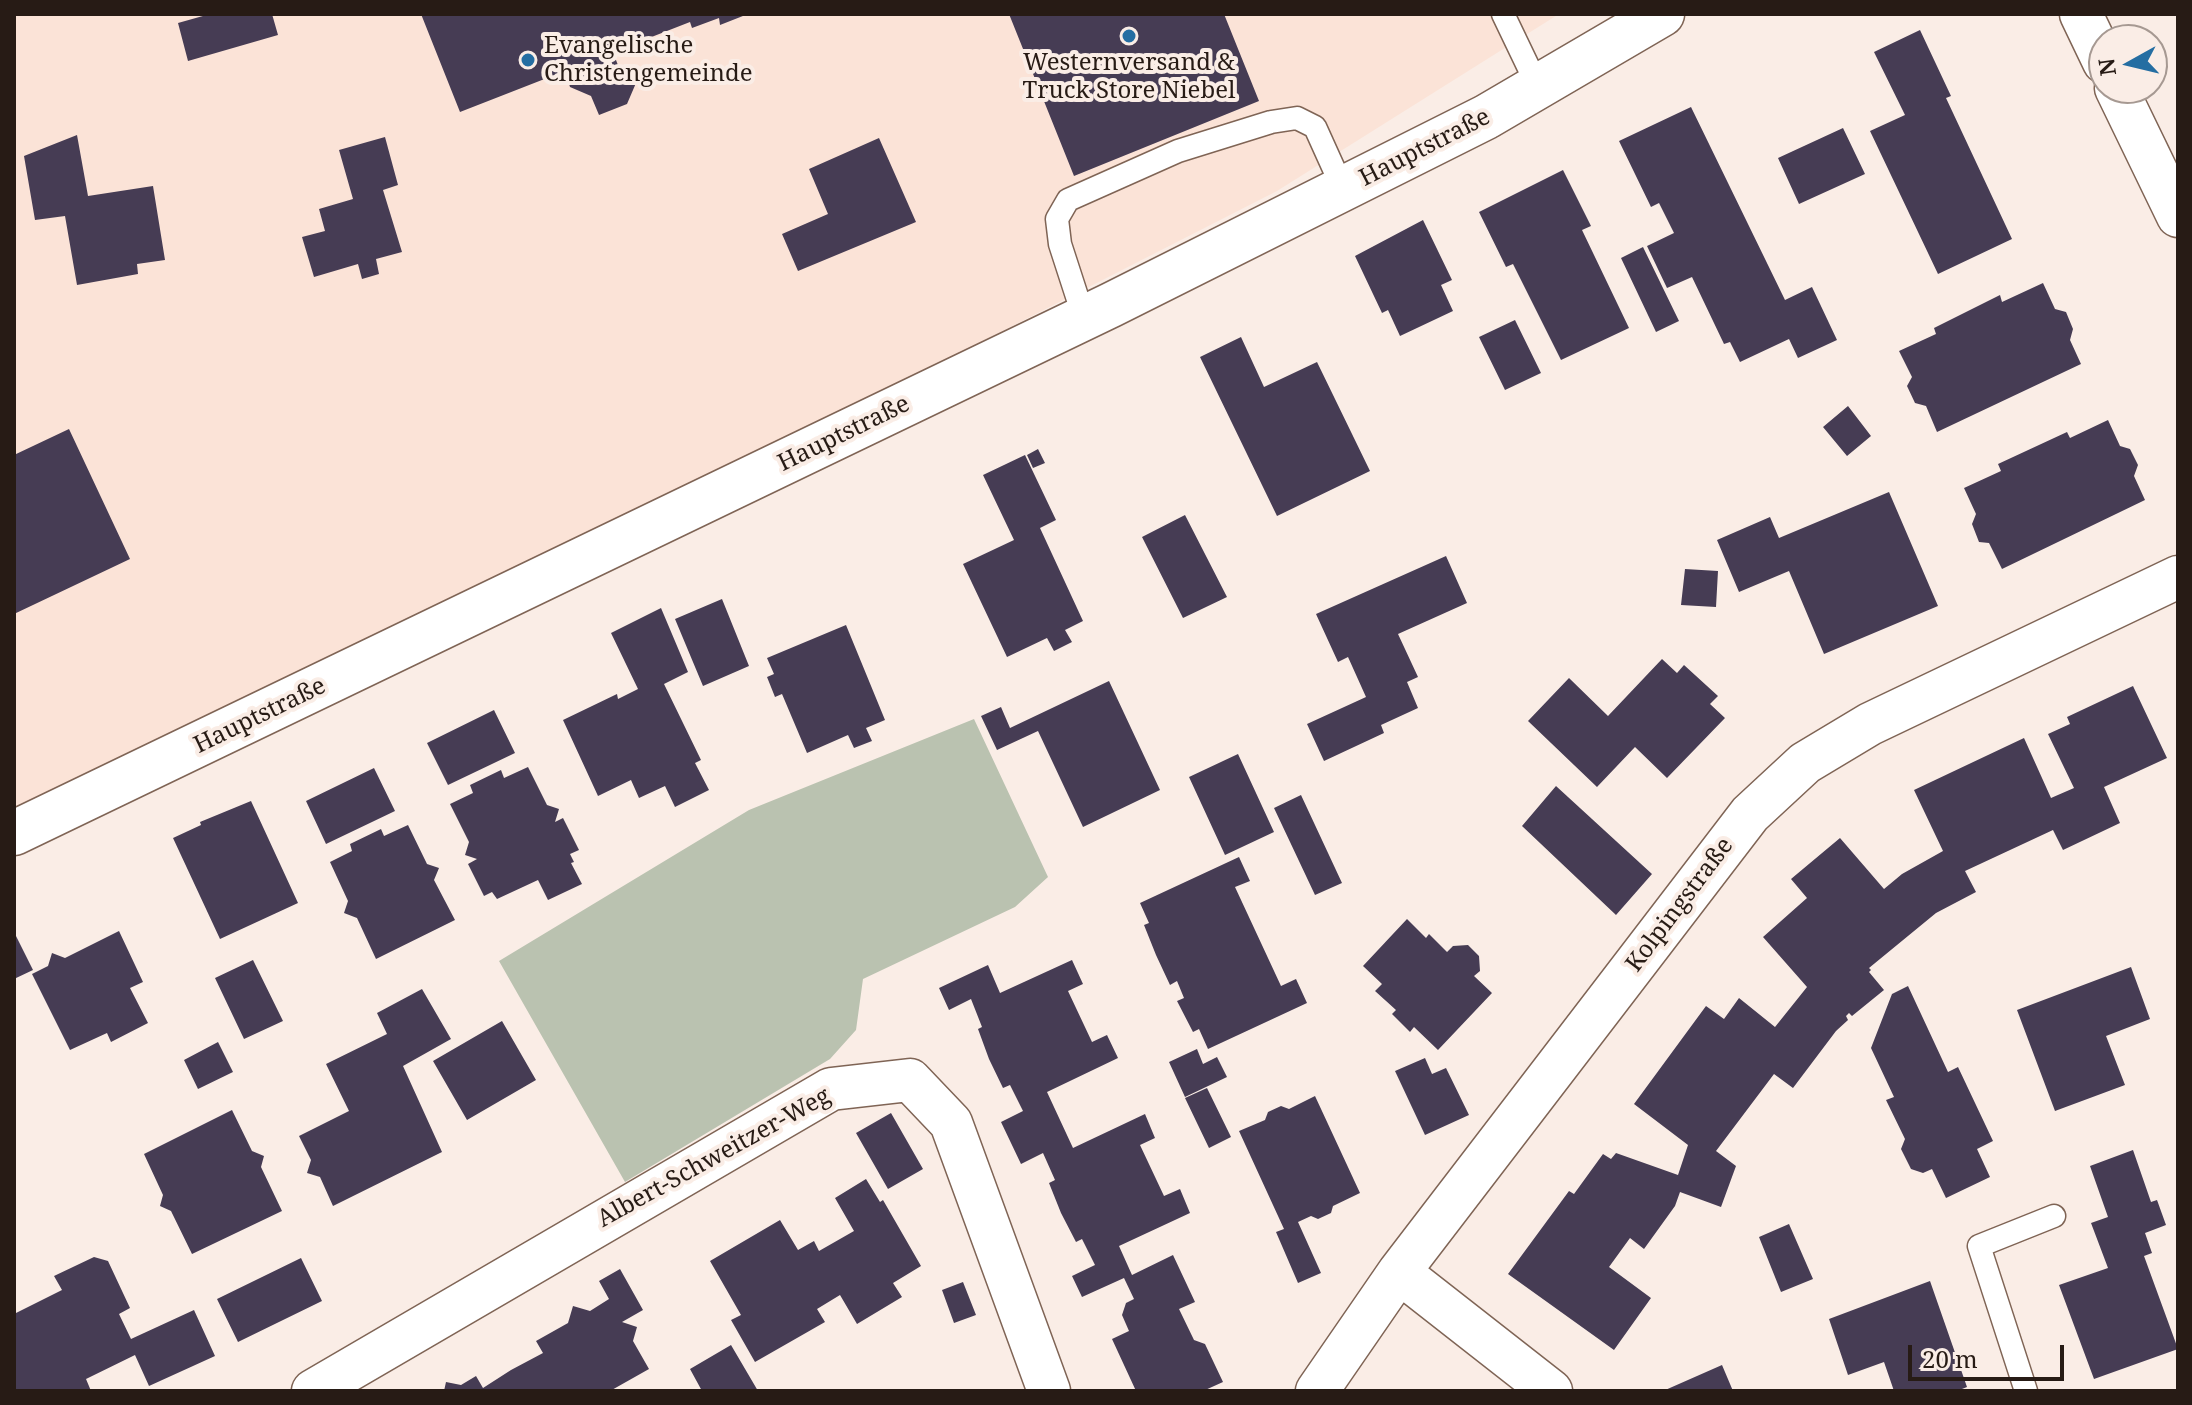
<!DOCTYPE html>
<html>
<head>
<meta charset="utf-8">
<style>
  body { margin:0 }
  #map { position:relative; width:2192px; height:1405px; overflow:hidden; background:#faede6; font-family:"Noto Serif",serif }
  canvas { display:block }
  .frame { position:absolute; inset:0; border:16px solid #271b15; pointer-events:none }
  .north { position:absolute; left:2088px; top:24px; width:80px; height:80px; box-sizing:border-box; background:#faede6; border:2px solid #a69992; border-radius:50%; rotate:262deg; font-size:22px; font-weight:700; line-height:32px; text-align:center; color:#271b15 }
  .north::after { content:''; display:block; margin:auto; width:28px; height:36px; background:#256ea2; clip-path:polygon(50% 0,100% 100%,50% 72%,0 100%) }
  .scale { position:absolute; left:1908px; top:1345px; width:156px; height:36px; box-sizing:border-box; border:4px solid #271b15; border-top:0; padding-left:10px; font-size:24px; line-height:28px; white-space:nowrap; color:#271b15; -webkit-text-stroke:6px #faede6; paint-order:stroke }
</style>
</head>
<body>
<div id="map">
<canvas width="2192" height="1405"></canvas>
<div class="frame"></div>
<div class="north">N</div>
<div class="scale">20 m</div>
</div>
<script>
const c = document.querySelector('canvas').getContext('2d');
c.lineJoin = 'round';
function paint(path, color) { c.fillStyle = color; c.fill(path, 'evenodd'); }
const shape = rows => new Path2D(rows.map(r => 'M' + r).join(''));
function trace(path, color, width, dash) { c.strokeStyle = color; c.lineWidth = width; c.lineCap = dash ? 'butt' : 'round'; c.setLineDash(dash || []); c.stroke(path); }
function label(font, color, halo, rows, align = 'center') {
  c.font = font + ' "Noto Serif",serif'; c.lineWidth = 8; c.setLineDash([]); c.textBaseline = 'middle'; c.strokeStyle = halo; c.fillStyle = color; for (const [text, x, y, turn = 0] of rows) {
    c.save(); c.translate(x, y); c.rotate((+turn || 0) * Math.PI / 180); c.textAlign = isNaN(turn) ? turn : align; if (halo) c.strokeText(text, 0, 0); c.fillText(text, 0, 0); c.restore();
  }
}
const built = shape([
  [14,14,1559,14,1277,191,518,578,14,821]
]);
const green = shape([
  [974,719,1048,877,1015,907,863,979,856,1030,830,1059,625,1182,499,961,749,810]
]);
const building = shape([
  [210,14,272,14,278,35,188,61,178,23],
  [421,14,748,14,720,25,719,18,692,28,690,22,613,52,619,68,639,76,627,104,599,115,591,96,570,87,565,71,460,112],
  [1009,14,1224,14,1259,101,1074,176],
  [1920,30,1951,96,1946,98,2012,239,1938,274,1870,131,1905,115,1874,52],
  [1691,107,1785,300,1812,287,1837,340,1798,358,1789,339,1740,362,1730,342,1724,344,1692,277,1667,288,1647,246,1674,233,1659,203,1651,207,1619,141],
  [1843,128,1865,174,1799,204,1778,158],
  [77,135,88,196,153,186,165,260,137,264,138,274,77,285,65,216,35,220,24,156],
  [385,137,398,185,383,190,402,252,376,259,379,274,362,279,358,264,314,277,302,237,325,231,319,209,353,199,339,150],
  [879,138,916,222,798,271,782,234,828,214,809,169],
  [1563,170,1591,226,1582,230,1629,328,1561,360,1513,264,1506,267,1479,212],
  [1423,220,1452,280,1441,285,1453,311,1400,336,1388,310,1382,313,1355,256],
  [1643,247,1679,321,1656,332,1621,258],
  [2043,283,2055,309,2066,312,2073,329,2070,340,2081,364,1937,432,1926,406,1915,403,1907,386,1912,377,1899,351,1936,334,1934,328,2000,295,2002,302],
  [1515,320,1541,373,1505,390,1479,337],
  [1241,337,1264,387,1317,362,1370,471,1277,516,1200,357],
  [1848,406,1871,436,1847,456,1823,427],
  [2108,420,2120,446,2130,449,2138,465,2134,476,2145,500,2002,569,1989,543,1979,542,1972,524,1976,514,1964,488,2001,471,1998,464,2067,432,2070,438],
  [69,429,130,559,14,614,14,455],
  [1038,449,1045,463,1033,468,1027,455],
  [1025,455,1056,520,1040,528,1083,621,1065,630,1072,642,1054,651,1047,638,1007,657,963,564,1014,540,983,475],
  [1889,492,1938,606,1824,654,1789,571,1739,592,1717,540,1770,517,1779,538],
  [1185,515,1227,597,1183,618,1142,537],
  [1446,556,1467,603,1398,634,1418,677,1407,682,1418,708,1381,725,1384,733,1324,761,1307,724,1366,697,1348,657,1338,662,1316,614],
  [1685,569,1718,571,1716,607,1681,605],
  [722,599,749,666,703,686,675,619],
  [661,608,688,672,664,684,701,760,695,763,709,790,675,807,665,786,639,798,631,780,598,796,563,720,617,694,618,699,638,689,611,633],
  [846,625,885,720,866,728,872,741,854,748,848,735,807,753,782,694,775,697,767,677,774,674,767,658],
  [1662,659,1677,673,1684,665,1718,696,1710,704,1725,718,1667,778,1635,747,1597,787,1528,721,1569,678,1608,716],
  [1109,681,1160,790,1083,827,1038,731,997,750,981,716,1001,707,1010,728],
  [2133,686,2167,758,2104,787,2120,823,2063,850,2053,830,1965,871,1976,892,1936,913,1869,968,1871,970,1869,972,1884,990,1852,1016,1849,1013,1846,1016,1848,1020,1836,1031,1793,1088,1774,1074,1716,1151,1736,1166,1721,1207,1680,1192,1675,1206,1644,1249,1630,1238,1609,1267,1651,1298,1614,1350,1508,1274,1569,1191,1574,1194,1603,1154,1611,1159,1616,1153,1678,1175,1688,1145,1634,1104,1706,1006,1724,1019,1739,998,1775,1027,1807,987,1763,937,1807,898,1791,879,1840,838,1884,889,1902,874,1943,851,1914,790,2024,738,2051,798,2074,788,2048,734,2070,724,2067,717],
  [494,710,515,753,448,785,427,743],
  [1238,754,1274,832,1225,855,1189,777],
  [528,767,547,805,559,809,555,822,563,818,579,850,570,854,574,862,571,863,582,884,548,900,538,880,497,899,492,892,484,896,468,864,477,859,465,855,469,842,450,804,473,793,470,785,501,770,504,778],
  [374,768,395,811,326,844,306,801],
  [1556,786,1652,874,1616,915,1522,826],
  [1301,795,1342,883,1315,895,1274,808],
  [251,801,298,903,220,939,173,838,201,825,200,822],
  [408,825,427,864,439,868,434,880,455,920,376,959,357,918,344,913,348,901,330,862,352,851,350,844,381,829,384,836],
  [1239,857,1250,881,1235,887,1281,986,1296,979,1307,1003,1208,1049,1199,1029,1193,1032,1177,1001,1184,998,1177,981,1170,985,1156,955,1144,925,1149,923,1140,903],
  [1407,919,1426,938,1429,934,1447,952,1453,946,1468,945,1479,956,1480,971,1474,976,1492,993,1438,1050,1414,1027,1410,1032,1392,1014,1396,1010,1375,991,1382,984,1363,966],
  [119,931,143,982,130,988,148,1023,111,1042,107,1033,70,1050,32,974,48,966,52,953,65,958],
  [14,932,33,970,14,979],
  [253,960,283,1021,244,1039,215,978],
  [1072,960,1083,984,1068,991,1092,1042,1107,1035,1118,1058,1047,1092,1073,1148,1145,1114,1155,1138,1140,1145,1164,1196,1180,1189,1190,1213,1119,1246,1132,1275,1173,1255,1195,1302,1179,1309,1194,1340,1205,1344,1223,1382,1203,1391,1136,1391,1112,1339,1129,1331,1122,1315,1126,1303,1134,1299,1124,1278,1082,1297,1072,1276,1095,1265,1082,1239,1076,1242,1061,1213,1049,1183,1055,1180,1043,1153,1021,1164,1001,1122,1023,1111,1010,1085,1003,1088,989,1059,978,1029,982,1027,971,999,949,1010,939,988,988,965,1000,993],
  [2131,967,2150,1019,2106,1036,2125,1085,2055,1111,2017,1010],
  [1908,986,1948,1072,1958,1067,1993,1141,1977,1149,1990,1177,1946,1198,1932,1169,1923,1173,1911,1169,1901,1149,1905,1139,1886,1100,1894,1097,1871,1048,1892,994],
  [422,989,451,1039,403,1066,442,1152,333,1206,320,1177,307,1173,311,1160,299,1136,349,1111,326,1064,387,1034,377,1013],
  [502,1021,536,1080,467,1120,433,1061],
  [218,1042,233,1072,198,1089,184,1060],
  [1197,1049,1203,1064,1217,1057,1227,1077,1185,1097,1169,1062],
  [1425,1058,1432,1074,1446,1068,1469,1115,1425,1135,1395,1071],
  [1207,1088,1231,1137,1209,1148,1185,1098],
  [1315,1096,1360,1193,1333,1206,1331,1213,1318,1219,1311,1216,1298,1222,1321,1273,1298,1283,1276,1232,1284,1229,1239,1131,1265,1120,1268,1112,1281,1106,1289,1109],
  [232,1110,252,1151,264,1156,261,1167,282,1211,192,1254,171,1211,160,1206,163,1195,144,1154],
  [891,1113,923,1169,888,1189,856,1133],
  [2133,1150,2151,1202,2157,1200,2166,1225,2145,1233,2152,1253,2144,1256,2178,1349,2094,1379,2059,1285,2108,1268,2091,1223,2108,1217,2090,1166],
  [866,1179,880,1202,883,1200,921,1266,893,1283,902,1297,857,1324,840,1295,817,1309,825,1322,755,1362,731,1320,741,1315,710,1261,780,1220,798,1250,814,1241,819,1251,854,1231,835,1198],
  [1789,1224,1813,1279,1781,1292,1759,1237],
  [94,1257,108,1261,130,1308,119,1314,131,1339,194,1310,215,1356,149,1386,135,1355,86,1379,91,1391,14,1391,14,1314,62,1290,54,1276],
  [301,1258,322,1301,238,1342,217,1299],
  [620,1269,643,1310,622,1322,637,1327,633,1341,649,1369,610,1391,444,1391,446,1382,461,1385,476,1376,483,1388,511,1370,543,1353,536,1341,568,1323,573,1306,590,1311,609,1299,599,1281],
  [1930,1281,1967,1387,1957,1391,1894,1391,1884,1362,1848,1375,1829,1319],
  [963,1282,976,1315,954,1323,942,1290],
  [731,1345,758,1391,702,1391,690,1369],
  [1722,1365,1733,1391,1663,1391]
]);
const service = shape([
  [1503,14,1538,87],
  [1084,318,1060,244,1057,219,1068,200,1178,151,1271,122,1297,118,1315,127,1343,189],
  [2026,1391,1979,1246,2054,1216]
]);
const minor = shape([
  [2081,14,2104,62],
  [2116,88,2178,216],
  [1399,1272,1551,1391],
  [313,1391,831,1089,910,1080,951,1123,1049,1391],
  [1317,1391,1399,1272,1750,814,1805,763,1870,724,2178,577]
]);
const secondary = shape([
  [14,833,1111,305,1486,117,1662,14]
]);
const markers = [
  [1129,36,8,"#256ea2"],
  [528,60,8,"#256ea2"]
];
const poiNames = [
  ["Evangelische",544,46],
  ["Christengemeinde",544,74],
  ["Westernversand &",1129,63,"center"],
  ["Truck Store Niebel",1129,91,"center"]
];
const streetNames = [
  ["Hauptstraße",1425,148,-27],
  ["Hauptstraße",844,434,-26],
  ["Hauptstraße",260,716,-26],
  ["Kolpingstraße",1680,905,-53],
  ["Albert-Schweitzer-Weg",714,1158,-29]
];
paint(built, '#fbe3d7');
paint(green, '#bac2b0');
paint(building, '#463c54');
trace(service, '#7f6455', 25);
trace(minor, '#7f6455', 45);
trace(secondary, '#7f6455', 47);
trace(service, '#fff', 22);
trace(minor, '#fff', 42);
trace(secondary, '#fff', 44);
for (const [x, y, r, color] of markers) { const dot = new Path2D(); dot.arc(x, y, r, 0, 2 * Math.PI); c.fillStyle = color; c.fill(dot); trace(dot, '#faede6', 3); }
label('24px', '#271b15', '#faede6', poiNames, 'left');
label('24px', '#271b15', '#faede6', streetNames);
</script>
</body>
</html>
